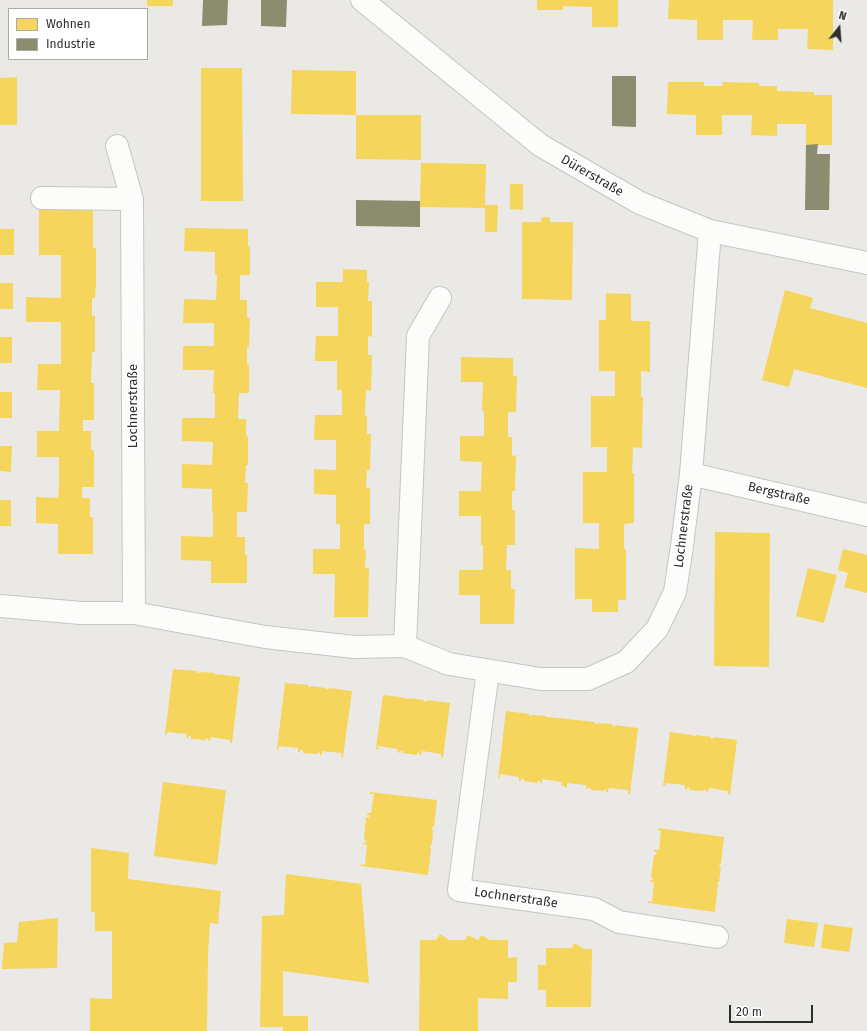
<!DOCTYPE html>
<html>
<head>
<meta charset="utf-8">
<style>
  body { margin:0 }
  #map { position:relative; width:867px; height:1031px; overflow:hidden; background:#eae9e5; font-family:"Fira Sans",sans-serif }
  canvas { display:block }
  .legend { position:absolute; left:8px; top:8px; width:140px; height:52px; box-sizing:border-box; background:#fff; border:1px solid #ababab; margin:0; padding:5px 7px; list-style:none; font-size:12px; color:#2e2e2e }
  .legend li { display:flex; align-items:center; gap:8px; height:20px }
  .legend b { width:20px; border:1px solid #ababab }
  .north { position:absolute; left:819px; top:8px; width:40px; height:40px; -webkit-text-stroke:3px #fff; paint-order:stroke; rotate:17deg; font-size:11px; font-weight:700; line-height:16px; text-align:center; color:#2e2e2e }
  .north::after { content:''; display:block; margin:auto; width:14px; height:18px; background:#2e2e2e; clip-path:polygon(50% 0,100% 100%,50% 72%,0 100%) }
  .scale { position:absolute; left:729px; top:1005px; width:84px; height:18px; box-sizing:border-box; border:2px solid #2e2e2e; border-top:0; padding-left:5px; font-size:12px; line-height:14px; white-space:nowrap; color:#2e2e2e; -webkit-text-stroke:3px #fff; paint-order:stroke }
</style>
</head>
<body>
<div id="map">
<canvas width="867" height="1031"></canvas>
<ul class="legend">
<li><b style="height:11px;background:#f6d55c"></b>Wohnen</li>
<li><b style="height:11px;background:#8c8c6e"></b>Industrie</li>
</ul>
<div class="north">N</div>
<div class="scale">20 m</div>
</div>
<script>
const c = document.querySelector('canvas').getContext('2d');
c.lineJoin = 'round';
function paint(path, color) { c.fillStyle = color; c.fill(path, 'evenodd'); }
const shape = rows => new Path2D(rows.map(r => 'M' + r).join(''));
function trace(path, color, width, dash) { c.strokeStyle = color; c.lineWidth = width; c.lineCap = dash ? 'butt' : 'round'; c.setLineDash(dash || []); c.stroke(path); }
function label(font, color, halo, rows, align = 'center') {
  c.font = font + ' "Fira Sans",sans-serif'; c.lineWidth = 4; c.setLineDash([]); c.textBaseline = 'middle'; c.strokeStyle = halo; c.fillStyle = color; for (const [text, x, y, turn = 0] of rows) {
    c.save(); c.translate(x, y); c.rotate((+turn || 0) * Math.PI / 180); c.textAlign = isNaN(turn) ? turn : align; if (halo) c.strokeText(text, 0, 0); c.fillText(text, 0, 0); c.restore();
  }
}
const homes = shape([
  [147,0,173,0,173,6,147,6],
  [537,0,618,0,618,27,592,27,592,7,563,6,563,10,537,10],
  [669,0,833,0,833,50,807,49,808,29,778,29,778,40,752,40,753,20,723,20,723,40,697,40,697,20,668,19],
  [201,68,242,68,243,201,201,201],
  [292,70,356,71,356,115,291,114],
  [17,77,17,125,0,125,0,78],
  [668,82,704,82,704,86,723,86,722,82,759,83,759,86,777,86,777,91,814,92,814,95,832,95,832,145,806,145,806,124,777,124,777,136,751,135,752,115,722,115,722,135,696,135,696,115,667,114],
  [356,115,421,115,421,160,356,159],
  [421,163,486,164,485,205,498,205,497,232,485,232,485,208,420,207],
  [510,184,523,184,523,210,510,209],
  [39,209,93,210,93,248,96,248,96,285,95,298,92,298,92,316,95,316,95,352,92,352,91,383,94,383,94,420,83,420,83,431,91,431,91,450,94,450,94,487,82,487,82,498,90,498,90,517,93,517,93,554,58,554,58,524,36,523,36,497,58,498,59,487,59,457,37,457,37,431,59,431,60,390,37,390,38,364,61,364,61,322,26,322,26,297,61,298,61,255,39,255],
  [543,217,549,217,550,219,550,222,573,222,572,300,522,299,522,222,541,222,541,219],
  [185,228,248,229,248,246,250,247,250,275,240,275,240,300,247,300,247,318,250,318,249,347,247,347,247,365,249,365,249,393,239,393,238,419,246,419,246,437,248,436,248,465,246,465,245,483,248,483,247,512,237,512,237,537,245,537,245,555,247,555,247,583,211,583,211,561,181,560,181,536,213,537,213,511,212,511,212,489,182,488,182,464,212,465,213,442,182,441,182,418,215,418,215,393,213,393,214,370,183,370,183,346,214,346,214,323,183,323,184,299,216,300,217,275,215,274,215,252,184,251],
  [0,229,14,229,14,255,0,255],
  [343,269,367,270,367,282,369,282,368,301,372,301,372,337,368,336,368,355,372,355,371,391,366,390,365,416,367,416,367,434,371,434,370,470,367,470,366,488,370,488,370,524,364,524,364,549,366,550,365,568,369,568,368,617,334,617,335,574,313,574,313,549,340,549,340,524,336,524,336,495,314,494,314,469,336,470,336,440,314,440,315,415,342,415,342,390,337,390,337,361,315,361,316,336,338,336,338,307,316,307,316,282,343,282],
  [0,283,13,283,13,309,0,309],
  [785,290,813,298,810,308,867,323,867,388,794,369,789,387,762,380],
  [606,293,631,294,631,321,650,321,650,372,641,371,641,397,643,397,642,448,633,447,632,473,634,473,634,523,624,524,624,549,626,549,626,600,618,600,618,612,592,612,592,599,575,599,575,548,599,549,599,523,583,523,583,472,607,472,607,447,591,447,591,396,615,396,615,371,599,371,599,320,606,320],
  [0,337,12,337,12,363,0,363],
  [461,357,513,358,513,376,517,376,516,412,508,412,508,437,512,437,512,456,516,455,515,491,512,491,512,510,515,510,515,545,507,545,506,570,511,570,511,589,515,589,514,624,480,624,480,595,459,595,459,570,483,570,483,545,481,545,481,516,459,516,459,491,481,491,482,462,460,461,460,436,484,436,484,411,482,411,483,382,461,382],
  [0,392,12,392,12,418,0,418],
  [0,446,12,446,11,472,0,471],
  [0,500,11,500,11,526,0,526],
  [715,532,770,533,769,667,714,666],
  [843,549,867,555,867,593,844,587,848,573,838,570],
  [808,568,837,575,824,623,796,616],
  [173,669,197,671,197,673,199,673,200,672,215,673,214,675,217,675,217,674,240,677,232,743,230,743,230,740,211,737,210,741,208,741,209,739,206,738,206,740,191,739,191,736,189,736,188,738,186,738,187,734,167,732,167,735,165,735],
  [285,683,309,685,308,687,311,687,311,686,326,688,326,689,329,689,329,688,352,691,343,757,341,757,342,753,322,751,322,755,320,755,320,753,318,752,317,754,303,753,303,750,300,750,300,752,298,752,298,748,279,746,279,749,277,749],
  [383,695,407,698,406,699,409,699,409,698,424,700,424,701,427,702,427,700,450,703,443,758,441,757,441,754,422,751,421,755,419,755,420,753,417,753,417,755,402,753,403,751,400,751,399,753,397,752,398,749,378,746,378,750,376,749],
  [506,711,530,714,529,716,533,715,547,716,547,717,549,718,549,717,595,722,595,724,597,724,598,723,612,724,612,726,615,726,615,725,638,728,630,794,628,794,628,790,609,788,608,792,606,792,606,790,604,789,604,791,591,790,591,788,588,788,588,789,586,789,586,785,567,783,567,787,564,787,564,785,563,785,563,786,561,786,562,782,542,779,542,783,540,783,540,781,538,781,537,783,524,781,524,779,521,779,521,781,519,781,519,777,500,774,499,778,498,778],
  [670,732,693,735,693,736,696,736,696,735,711,737,711,739,713,739,714,737,737,740,730,795,728,794,728,791,709,788,708,792,706,792,707,790,704,790,704,791,689,790,690,788,687,787,687,790,685,789,685,785,666,783,665,786,663,786],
  [163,782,226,790,217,865,154,856],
  [370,792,437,800,434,827,432,827,432,830,433,830,432,845,430,845,430,847,431,848,428,875,361,866,361,864,365,865,367,845,363,844,363,843,365,843,366,840,364,840,366,817,369,818,369,815,367,815,367,813,371,813,374,794,370,794],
  [658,828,724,837,721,864,720,864,719,867,721,867,719,882,717,882,717,884,718,884,715,912,648,903,648,901,652,902,654,882,650,882,651,880,652,880,653,878,651,877,654,855,656,855,657,852,654,852,654,850,659,850,661,831,658,830],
  [91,848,129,853,128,879,221,891,218,924,210,923,208,952,207,1031,90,1031,90,998,112,999,112,931,95,931,95,912,91,912],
  [286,874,361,884,369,983,283,971,283,1016,308,1016,308,1031,283,1031,283,1027,260,1027,262,916,284,915],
  [58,918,57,968,2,969,4,943,17,942,19,922],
  [787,919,818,923,814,947,784,943],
  [824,924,853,928,849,952,821,948],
  [440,934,449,940,465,940,468,935,478,940,481,935,490,940,508,940,508,958,517,957,517,982,508,982,508,999,478,998,478,1031,419,1031,420,940,436,940],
  [574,943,584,949,592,949,591,1007,546,1007,546,990,538,990,538,965,546,965,546,948,572,948]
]);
const industry = shape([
  [203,0,228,0,227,25,202,26],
  [261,0,287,0,286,27,261,26],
  [612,76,636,76,636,127,612,126],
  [818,144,817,154,830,154,829,210,805,210,806,145],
  [356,200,420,201,420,227,356,226]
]);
const minor = shape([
  [362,0,540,145,640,203,710,231,867,263],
  [117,146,132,199,134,613],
  [42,198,132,199],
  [691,474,867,515],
  [0,606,81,613,134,613,265,637,354,647,405,646,449,664,541,679,588,679,626,662,657,629,675,592,682,546,691,474,710,231],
  [405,646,418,336,440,298],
  [488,671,459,890,594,909,619,922,717,937]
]);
const streetNames = [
  ["Dürerstraße",592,176,30],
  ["Lochnerstraße",133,406,-90],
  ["Bergstraße",779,494,13],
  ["Lochnerstraße",684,526,-83],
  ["Lochnerstraße",516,898,8]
];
paint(homes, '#f6d55c');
paint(industry, '#8c8c6e');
trace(minor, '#c5c5c5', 24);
trace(minor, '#fcfcfb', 22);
label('13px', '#2e2e2e', '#fff', streetNames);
</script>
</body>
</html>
